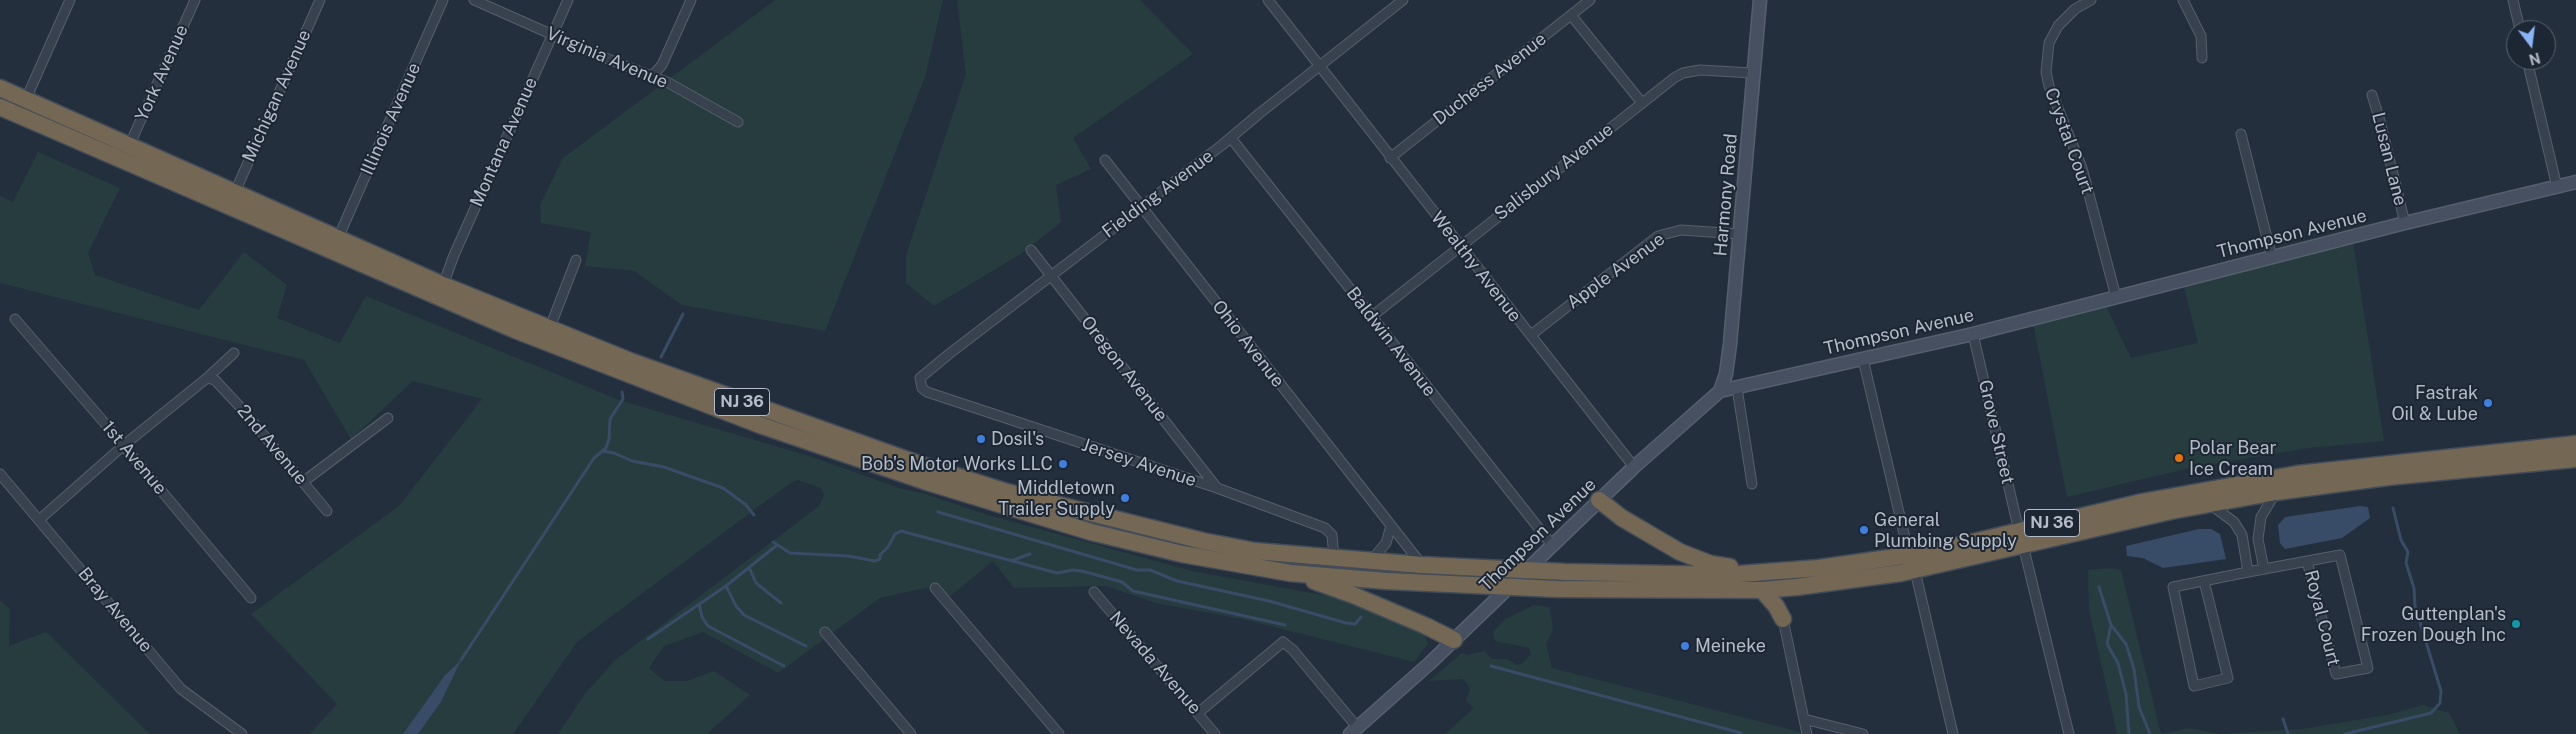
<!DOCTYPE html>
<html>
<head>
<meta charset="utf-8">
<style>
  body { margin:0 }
  #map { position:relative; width:2576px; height:734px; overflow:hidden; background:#242f3e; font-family:"Public Sans",sans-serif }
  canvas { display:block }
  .north { position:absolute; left:2506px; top:20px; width:50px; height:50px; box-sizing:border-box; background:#1d2633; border:1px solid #59626f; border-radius:50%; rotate:165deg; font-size:14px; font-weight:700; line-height:20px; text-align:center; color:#b4bcc9 }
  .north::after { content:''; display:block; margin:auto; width:18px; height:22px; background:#8ab4f8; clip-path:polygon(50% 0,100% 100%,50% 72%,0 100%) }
</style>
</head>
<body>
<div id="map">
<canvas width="2576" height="734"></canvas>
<div class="north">N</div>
</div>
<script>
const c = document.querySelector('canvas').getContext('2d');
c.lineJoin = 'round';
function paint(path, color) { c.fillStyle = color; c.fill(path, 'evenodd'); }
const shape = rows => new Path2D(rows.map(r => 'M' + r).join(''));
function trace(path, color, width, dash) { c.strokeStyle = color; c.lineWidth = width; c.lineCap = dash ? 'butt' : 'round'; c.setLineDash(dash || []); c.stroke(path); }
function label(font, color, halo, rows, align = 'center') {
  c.font = font + ' "Public Sans",sans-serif'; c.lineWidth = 4; c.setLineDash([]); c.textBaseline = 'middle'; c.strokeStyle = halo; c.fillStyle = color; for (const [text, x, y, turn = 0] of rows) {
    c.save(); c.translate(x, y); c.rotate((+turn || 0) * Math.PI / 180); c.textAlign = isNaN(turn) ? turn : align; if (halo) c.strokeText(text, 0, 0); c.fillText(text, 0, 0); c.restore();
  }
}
const green = shape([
  [775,0,943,0,925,77,825,331,682,305,634,271,585,266,591,232,541,223,540,205,563,158],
  [957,0,1140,0,1193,54,1073,138,1091,169,1056,185,1061,222,1021,254,934,306,906,283,906,255,966,74],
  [38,152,120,188,88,253,95,275,199,310,244,252,287,285,277,318,340,343,366,296,619,400,809,456,902,489,922,493,988,515,1192,571,1333,597,1424,633,1428,644,1414,662,1242,619,1156,603,1106,586,1014,588,993,561,949,597,939,585,880,598,778,673,703,632,664,646,649,668,664,681,687,681,714,671,750,695,707,734,558,734,585,694,614,661,819,506,824,495,821,488,798,480,789,484,577,642,513,734,418,734,441,702,460,661,445,675,403,734,310,734,337,704,251,614,399,506,482,399,413,381,351,439,304,360,0,283,0,196,13,202],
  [2352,236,2384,441,2309,448,2190,468,2067,497,2033,323,2105,304,2131,358,2198,343,2182,279],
  [2110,568,2121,570,2161,734,2117,734,2089,610,2088,570],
  [0,600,10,609,9,646,46,632,150,734,0,734],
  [1534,605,1550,607,1553,631,1546,644,1552,668,1808,734,1445,734,1474,708,1466,701,1470,689,1467,683,1462,679,1429,681,1462,653,1468,655,1484,651,1492,659,1507,659,1517,665,1523,663,1531,654,1529,648,1495,641,1493,632,1505,619],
  [2423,705,2449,713,2460,734,2162,734,2189,728,2219,734,2302,729,2387,715]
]);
const water = shape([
  [2360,506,2368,507,2370,518,2342,538,2285,549,2280,543,2278,525,2285,517],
  [2199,529,2211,529,2220,534,2226,559,2163,568,2143,558,2127,556,2126,546],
  [461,660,441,702,418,734,403,734,445,675]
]);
const stream = shape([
  [661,357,683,314],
  [602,451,614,453,632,461,664,467,723,488,746,505,754,515],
  [938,512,1137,570,1150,570,1177,581,1269,601,1346,623,1355,624,1361,617],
  [773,542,790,553,848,556,875,561,880,559,880,555,888,547,895,534,901,531,1057,573,1073,570,1082,571,1122,582,1133,591,1285,625],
  [1011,561,1030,554],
  [749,567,756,583,781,603],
  [726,586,736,606,744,615,806,646],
  [2099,587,2111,625,2107,644,2118,663,2126,694,2129,734],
  [699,604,702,617,708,626,784,666],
  [2111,625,2126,644,2134,669,2139,707,2150,734],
  [648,639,726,586,777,545],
  [461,660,594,458,606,448,609,439,610,419,623,399,622,392],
  [1491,666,1741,733],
  [2283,719,2288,734],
  [2345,734,2431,713,2440,703,2441,691,2415,606,2414,588,2406,563,2408,552,2401,540,2393,508]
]);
const street = shape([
  [474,0,598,55,667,82,738,122],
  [1268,0,1634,467],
  [2091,0,2075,9,2058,26,2049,43,2046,72,2049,86,2082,168,2116,297],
  [2183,0,2201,36,2202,58],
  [2513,0,2520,30],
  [1571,15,1642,103],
  [2527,60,2557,187],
  [652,76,662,65,691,0],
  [2372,95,2380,121,2405,223],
  [26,99,70,0],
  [2241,134,2272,258],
  [1231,138,1552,545],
  [129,146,195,0],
  [1390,158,1590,0],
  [1105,160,1422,565],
  [235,192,320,0],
  [338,238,443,0],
  [1031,250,1217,488],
  [443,285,454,255,568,0],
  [1371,317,1674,78,1683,73,1700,70,1753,73],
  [15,319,108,427,251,598],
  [549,330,576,260],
  [1973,334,2019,531],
  [1531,335,1658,236,1681,230,1740,234],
  [1863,359,1909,555],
  [207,378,234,353],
  [1737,388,1752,484],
  [0,474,181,689,242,734],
  [303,482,388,418],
  [2211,505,2234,522,2242,535,2248,572],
  [39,520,124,445,207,378,215,380,242,409,327,511],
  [2023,545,2069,734],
  [1334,558,1332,535,1325,528,1217,488,927,392,922,388,920,378,949,354,1222,145,1260,113,1403,0],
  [1371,561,1386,543,1391,526],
  [2264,569,2258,539,2261,517,2276,492],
  [1915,571,1953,734],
  [2204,581,2228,678,2194,686,2173,587,2248,572,2340,555,2368,668,2336,674,2307,561],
  [935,588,1059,734],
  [1094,592,1215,734],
  [1783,619,1807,734],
  [825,632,911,734],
  [1198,713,1283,642,1293,650,1357,727],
  [1804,719,1863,734]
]);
const secondary = shape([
  [1720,391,1726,374,1730,344,1760,0],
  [1350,734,1430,663,1634,467,1720,391,1973,334,2405,223,2576,182]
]);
const highway = shape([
  [0,88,443,285,630,361,919,464,1007,492,1203,541,1255,551,1422,565,1566,572,1726,575,1819,568,1931,552,2142,502,2297,474,2576,444],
  [0,107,515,330,760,425,927,482,1091,532,1182,554,1290,573,1386,581,1557,589,1762,590,1797,587,1901,573,2171,511,2276,492,2388,477,2576,459],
  [1599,500,1622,518,1680,552,1711,564,1730,567],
  [1314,581,1353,595,1426,626,1454,640],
  [1762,590,1776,606,1783,619]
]);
const markers = [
  [2488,403,5,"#3f7fe0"],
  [981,439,5,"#3f7fe0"],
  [2179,458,5,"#e8710a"],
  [1063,464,5,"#3f7fe0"],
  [1125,498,5,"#3f7fe0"],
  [1864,530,5,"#3f7fe0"],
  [2516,624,5,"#0f9aa8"],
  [1685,646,5,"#3f7fe0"]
];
const shields = [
  [742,402,55],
  [2052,523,55]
];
const shieldNames = [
  ["NJ 36",742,402],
  ["NJ 36",2052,523]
];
const streetNames = [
  ["Virginia Avenue",607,58,23],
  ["York Avenue",162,73,-66],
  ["Duchess Avenue",1490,79,-38],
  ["Michigan Avenue",277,96,-66],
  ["Illinois Avenue",391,119,-66],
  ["Crystal Court",2069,141,70],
  ["Montana Avenue",504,142,-66],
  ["Lusan Lane",2389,159,76],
  ["Salisbury Avenue",1554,172,-38],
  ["Fielding Avenue",1158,194,-37],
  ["Harmony Road",1726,195,-85],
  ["Thompson Avenue",2292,234,-14],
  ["Wealthy Avenue",1476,267,52],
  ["Apple Avenue",1616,271,-36],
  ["Thompson Avenue",1899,332,-13],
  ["Baldwin Avenue",1391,342,52],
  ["Ohio Avenue",1248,344,52],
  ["Oregon Avenue",1124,369,52],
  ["Grove Street",1996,432,77],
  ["2nd Avenue",272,445,50],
  ["1st Avenue",134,458,50],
  ["Jersey Avenue",1139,463,18],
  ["Thompson Avenue",1538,535,-44],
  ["Bray Avenue",115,610,50],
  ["Royal Court",2322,618,76],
  ["Nevada Avenue",1155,663,49]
];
const poiNames = [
  ["Fastrak",2478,393],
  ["Oil & Lube",2478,414],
  ["Dosil's",991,439,"left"],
  ["Polar Bear",2189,448,"left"],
  ["Ice Cream",2189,469,"left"],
  ["Bob's Motor Works LLC",1053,464],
  ["Middletown",1115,488],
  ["Trailer Supply",1115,509],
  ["General",1874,520,"left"],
  ["Plumbing Supply",1874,541,"left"],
  ["Guttenplan's",2506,614],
  ["Frozen Dough Inc",2506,635],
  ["Meineke",1695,646,"left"]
];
paint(green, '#263c3f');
paint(water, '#394c67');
trace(stream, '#394c67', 3);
trace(street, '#565f6c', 11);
trace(secondary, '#565f6c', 15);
trace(highway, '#434c59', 19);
trace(street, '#38414e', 9);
trace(secondary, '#465061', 12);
trace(highway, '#746855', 16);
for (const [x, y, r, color] of markers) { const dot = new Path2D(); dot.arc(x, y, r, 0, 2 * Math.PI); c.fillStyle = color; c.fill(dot); trace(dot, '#1d2633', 2); }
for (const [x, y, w] of shields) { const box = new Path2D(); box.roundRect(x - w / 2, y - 13.5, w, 27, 4); c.fillStyle = '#1d2633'; c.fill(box); trace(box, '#b4bcc9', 1); }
label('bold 16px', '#b4bcc9', null, shieldNames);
label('18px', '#b4bcc9', '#1d2633', streetNames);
label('18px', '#b4bcc9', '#1d2633', poiNames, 'right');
</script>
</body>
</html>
